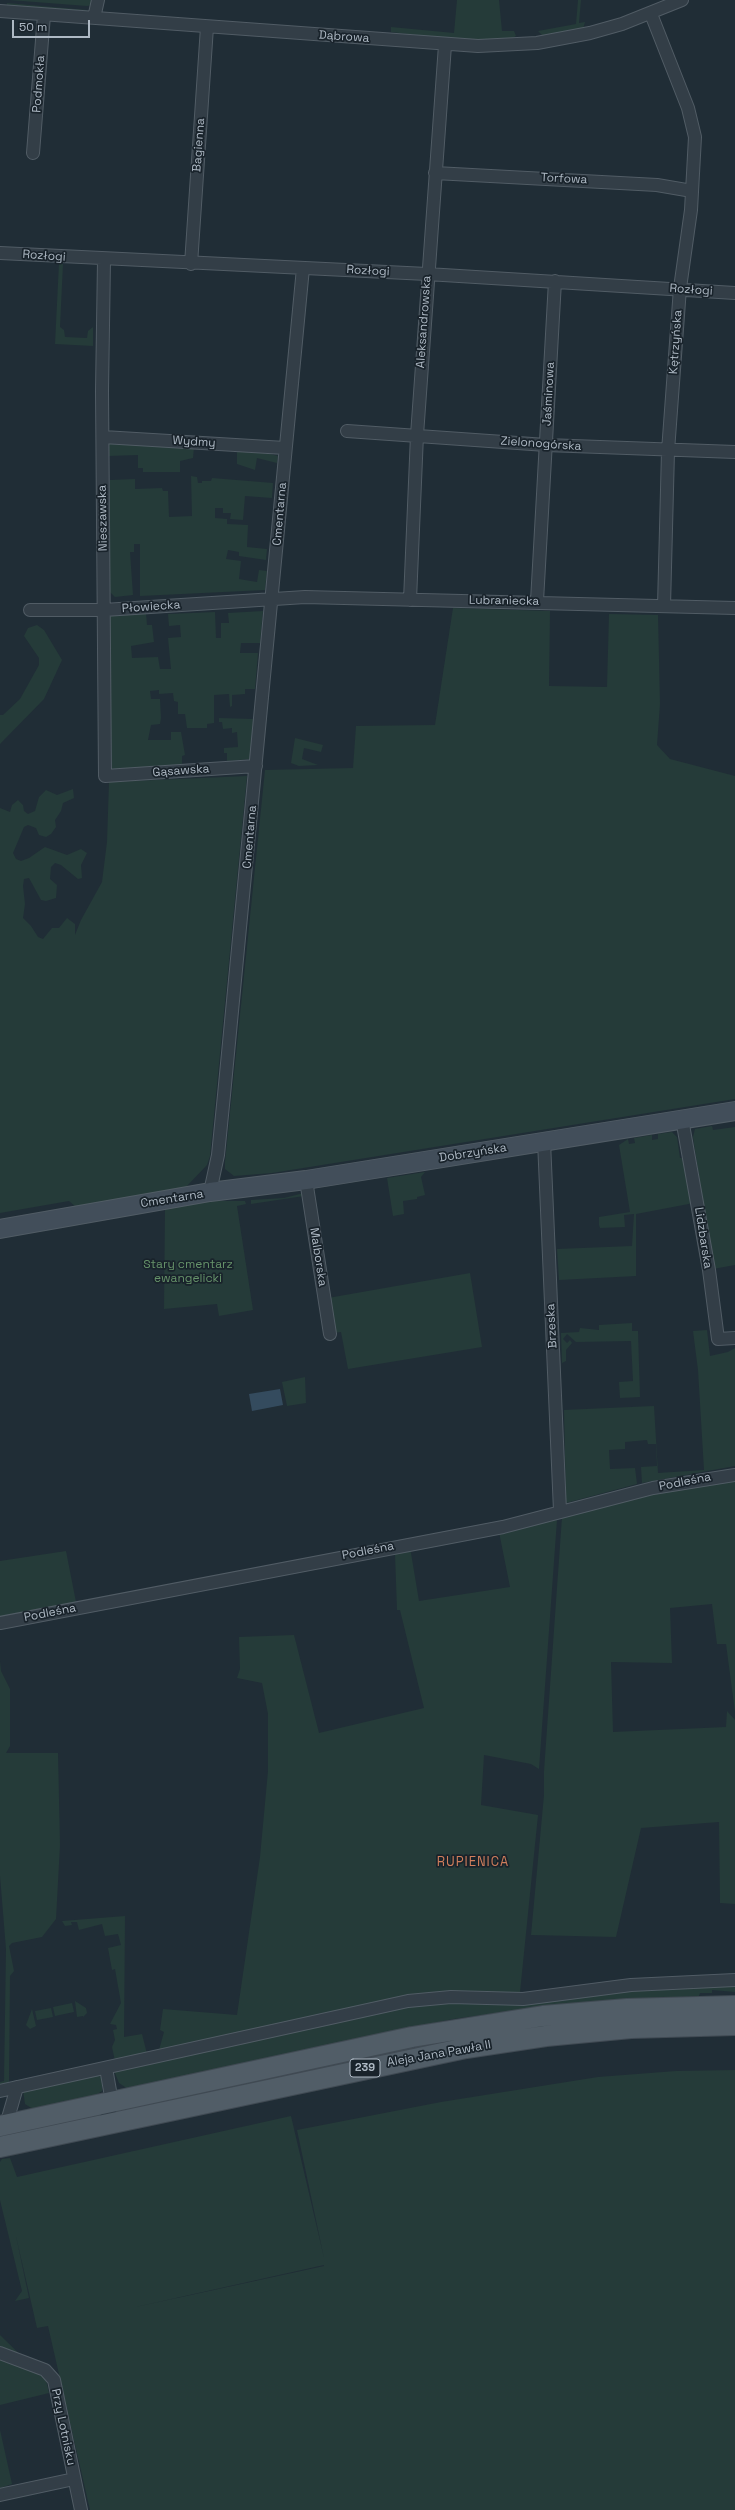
<!DOCTYPE html>
<html>
<head>
<meta charset="utf-8">
<style>
  body { margin:0 }
  #map { position:relative; width:735px; height:2510px; overflow:hidden; background:#202d36; font-family:"Space Grotesk",sans-serif }
  canvas { display:block }
  .scale { position:absolute; left:12px; top:20px; width:78px; height:18px; box-sizing:border-box; border:2px solid #aeb9c4; border-top:0; padding-left:5px; font-size:12px; line-height:14px; white-space:nowrap; color:#aeb9c4; -webkit-text-stroke:3px #19232b; paint-order:stroke }
</style>
</head>
<body>
<div id="map">
<canvas width="735" height="2510"></canvas>
<div class="scale">50 m</div>
</div>
<script>
const c = document.querySelector('canvas').getContext('2d');
c.lineJoin = 'round';
function paint(path, color) { c.fillStyle = color; c.fill(path, 'evenodd'); }
const shape = rows => new Path2D(rows.map(r => 'M' + r).join(''));
function trace(path, color, width, dash) { c.strokeStyle = color; c.lineWidth = width; c.lineCap = dash ? 'butt' : 'round'; c.setLineDash(dash || []); c.stroke(path); }
function label(font, color, halo, rows, align = 'center') {
  c.font = font + ' "Space Grotesk",sans-serif'; c.lineWidth = 3.5; c.setLineDash([]); c.textBaseline = 'middle'; c.strokeStyle = halo; c.fillStyle = color; for (const [text, x, y, turn = 0] of rows) {
    c.save(); c.translate(x, y); c.rotate((+turn || 0) * Math.PI / 180); c.textAlign = isNaN(turn) ? turn : align; if (halo) c.strokeText(text, 0, 0); c.fillText(text, 0, 0); c.restore();
  }
}
const green = shape([
  [9,0,93,0,92,5,87,6],
  [457,0,499,0,502,31,514,31,516,36,511,39,478,42,391,32,391,27,454,33],
  [578,0,581,0,579,23,585,22,583,29,544,37,538,31,576,24],
  [7,3,87,10,88,10,84,12,6,7],
  [59,263,63,264,60,327,64,330,65,337,87,338,88,331,93,327,93,346,55,344],
  [109,441,194,447,193,458,180,461,180,472,143,472,143,468,138,468,138,455,108,456],
  [237,448,270,452,270,454,278,456,277,463,257,458,255,470,237,464],
  [191,476,197,477,198,483,202,483,202,481,211,481,212,478,273,483,272,498,245,496,243,520,230,519,231,513,223,513,223,508,215,508,215,518,227,519,227,524,248,525,247,547,267,549,266,560,239,556,239,552,228,550,226,559,241,561,239,579,257,582,259,570,267,571,265,590,140,596,140,544,134,544,134,552,130,552,133,595,115,597,109,591,110,480,135,479,135,489,162,488,163,491,168,491,169,517,192,516],
  [453,608,550,611,549,686,607,687,609,614,658,615,660,704,657,745,670,759,735,776,735,1099,272,1173,234,1176,225,1169,225,1162,265,770,353,768,356,726,435,725],
  [263,611,260,643,241,643,240,653,258,653,255,689,245,689,245,694,232,695,232,706,230,707,229,694,214,695,214,723,207,724,207,728,187,728,185,714,178,714,178,702,174,701,173,693,159,694,159,690,150,691,151,699,160,699,161,718,160,724,151,725,148,740,171,740,171,732,181,732,185,755,182,756,182,765,112,769,108,614,146,613,147,625,152,625,154,642,131,646,132,658,158,657,160,669,171,669,168,638,181,637,180,625,169,626,168,614,215,612,216,638,221,638,221,623,229,623,228,613],
  [37,625,44,630,62,660,44,699,0,744,0,715,3,715,20,699,39,665,39,658,24,636,28,628],
  [219,718,253,719,251,759,227,761,227,753,224,753,224,748,238,747,237,732,232,733,232,728,223,729,222,722,219,722],
  [295,738,323,745,321,752,304,748,302,759,318,765,299,766,291,763],
  [247,776,210,1156,207,1165,186,1187,76,1207,69,1201,0,1213,0,808,10,812,12,805,18,800,23,805,24,811,28,814,35,811,39,797,46,790,57,795,73,789,74,798,63,803,61,811,55,820,56,827,51,834,46,837,39,835,36,828,28,825,24,827,13,853,16,859,21,861,29,858,45,847,67,855,81,849,87,853,81,865,82,878,78,879,61,865,55,863,51,867,50,879,57,885,56,898,46,901,41,900,29,878,24,879,23,886,25,904,23,918,31,926,38,937,43,939,52,928,59,928,67,918,75,924,75,935,81,920,102,882,107,842,109,782],
  [712,1126,713,1130,735,1127,735,1265,713,1269,693,1137,695,1129],
  [672,1132,677,1137,680,1158,683,1158,694,1203,636,1214,636,1276,559,1280,557,1249,632,1246,634,1214,624,1215,625,1227,600,1228,599,1225,599,1217,630,1212,619,1145,628,1139,629,1144,635,1143,634,1138,652,1135,652,1140,658,1139,658,1134],
  [425,1172,421,1177,425,1195,417,1197,417,1199,403,1201,404,1214,393,1216,387,1178],
  [304,1193,304,1196,251,1204,251,1200,284,1198],
  [207,1201,245,1201,246,1204,237,1206,253,1310,219,1316,217,1304,164,1309,165,1209],
  [470,1273,482,1347,348,1369,341,1332,333,1333,328,1298],
  [632,1323,632,1331,638,1331,640,1397,620,1398,619,1382,633,1381,631,1341,576,1342,567,1334,563,1339,567,1343,570,1340,572,1343,566,1350,566,1361,562,1363,561,1333,579,1332,580,1328,599,1330,599,1325],
  [707,1330,710,1356,728,1352,735,1348,735,1466,642,1483,641,1467,657,1466,656,1444,648,1444,647,1440,625,1442,625,1449,609,1450,610,1469,635,1468,637,1484,566,1503,564,1410,654,1406,658,1473,704,1470,698,1370,693,1331],
  [305,1377,306,1403,287,1406,282,1382],
  [735,1478,735,1712,726,1644,717,1644,712,1604,670,1608,672,1663,611,1662,613,1732,726,1727,727,1711,735,1720,735,1904,720,1903,719,1822,641,1828,616,1937,531,1935,544,1795,544,1771,562,1517,701,1483],
  [557,1520,539,1769,531,1764,484,1755,481,1805,538,1815,520,1992,518,1994,450,1994,159,2050,164,2032,160,2030,163,2009,237,2015,260,1857,268,1771,268,1714,262,1683,237,1678,240,1669,239,1637,294,1635,319,1733,424,1708,400,1610,397,1610,395,1554,410,1547,419,1601,510,1587,499,1532],
  [66,1551,76,1602,0,1617,0,1561],
  [0,1661,1,1671,10,1689,10,1746,6,1753,58,1753,60,1845,56,1919,42,1937,12,1943,9,1946,14,1971,10,1976,9,2084,0,2087,0,2082,4,2081,6,1949,0,1876],
  [125,1916,124,2037,142,2034,147,2054,115,2061,112,2047,115,2040,113,2030,117,2029,116,2025,110,2024,121,2003,115,1969,112,1970,108,1948,121,1945,118,1934,105,1936,102,1924,79,1930,77,1922,71,1922,72,1925,65,1926,62,1921],
  [735,1984,735,1992,712,1990,712,1993,700,1993,699,1996,563,2004,453,2019,128,2089,119,2083,115,2073,115,2071,411,2004],
  [75,2001,86,2008,87,2013,83,2017,83,2016,77,2017],
  [72,2003,74,2012,55,2016,53,2007],
  [51,2008,53,2017,37,2020,35,2011],
  [32,2009,36,2026,30,2029,26,2025],
  [735,2070,735,2510,90,2510,48,2326,37,2328,16,2236,29,2298,15,2301,22,2291,0,2200,0,2162,2,2159,10,2158,17,2177,291,2116,324,2258,297,2130,441,2102,598,2077,676,2071],
  [324,2265,324,2266,131,2308],
  [96,2075,101,2077,102,2084,102,2091,96,2095,33,2109,25,2104,23,2090],
  [0,2335,46,2380,49,2393,0,2405],
  [0,2430,12,2484,0,2488]
]);
const water = shape([
  [280,1389,283,1405,252,1411,249,1394]
]);
const street = shape([
  [0,11,478,46,537,43,590,33,622,24,682,0],
  [651,14,688,108,695,137,691,210,680,288,668,451,664,606],
  [94,18,98,0],
  [33,153,44,15],
  [435,173,657,185,692,191],
  [0,253,427,274,735,293],
  [104,260,102,391,105,776,256,766],
  [191,264,207,27],
  [347,431,546,445,735,452],
  [103,437,285,448],
  [410,600,417,435,445,45],
  [537,601,555,281],
  [30,610,104,610,305,597,735,608],
  [682,1119,709,1270,718,1339,735,1338],
  [544,1141,560,1511],
  [306,1180,330,1334],
  [210,1192,218,1155,224,1095,303,268],
  [0,1623,503,1527,653,1488,735,1475],
  [0,2091,408,2001,451,1997,523,1999,631,1985,735,1980],
  [6,2125,17,2087],
  [100,2125,109,2114,112,2102,106,2068],
  [0,2353,45,2370,54,2380,81,2510],
  [0,2495,74,2479]
]);
const secondary = shape([
  [0,1229,210,1192,306,1180,735,1111]
]);
const primary = shape([
  [0,2126,412,2037,543,2016,627,2009,735,2006],
  [0,2147,466,2048,546,2036,631,2028,735,2025]
]);
const shields = [
  [365,2068,30]
];
const shieldNames = [
  ["239",365,2068]
];
const streetNames = [
  ["Dąbrowa",344,37,4],
  ["Podmokła",39,84,-86],
  ["Bagienna",199,145,-86],
  ["Torfowa",564,179,3],
  ["Rozłogi",44,256,4],
  ["Rozłogi",368,271,3],
  ["Rozłogi",691,290,4],
  ["Aleksandrowska",424,322,-86],
  ["Kętrzyńska",676,342,-86],
  ["Jaśminowa",549,394,-87],
  ["Wydmy",194,442,4],
  ["Zielonogórska",541,444,4],
  ["Cmentarna",280,514,-85],
  ["Nieszawska",103,518,-91],
  ["Lubraniecka",504,601,1],
  ["Płowiecka",151,607,-4],
  ["Gąsawska",181,771,-4],
  ["Cmentarna",250,837,-85],
  ["Dobrzyńska",473,1153,-9],
  ["Cmentarna",172,1199,-9],
  ["Lidzbarska",703,1238,81],
  ["Malborska",318,1257,81],
  ["Brzeska",552,1326,-93],
  ["Podleśna",685,1482,-11],
  ["Podleśna",368,1551,-11],
  ["Podleśna",50,1613,-11],
  ["Aleja Jana Pawła II",439,2054,-10],
  ["Przy Lotnisku",63,2427,78]
];
const parkNames = [
  ["Stary cmentarz",188,1265],
  ["ewangelicki",188,1279]
];
const neighbourhoodNames = [
  ["RUPIENICA",473,1862]
];
paint(green, '#253b39');
paint(water, '#344b5e');
trace(street, '#515c65', 14);
trace(secondary, '#515c65', 20);
trace(primary, '#404a53', 22);
trace(street, '#333e47', 12);
trace(secondary, '#424e5a', 18);
trace(primary, '#515d67', 20);
for (const [x, y, w] of shields) { const box = new Path2D(); box.roundRect(x - w / 2, y - 9, w, 18, 3); c.fillStyle = '#19232b'; c.fill(box); trace(box, '#aeb9c4', 1); }
label('bold 11px', '#aeb9c4', null, shieldNames);
label('12px', '#aeb9c4', '#19232b', streetNames);
label('12px', '#66936a', '#19232b', parkNames);
c.letterSpacing = '1px';
label('13px', '#d07e5c', '#19232b', neighbourhoodNames);
c.letterSpacing = '0px';
</script>
</body>
</html>
